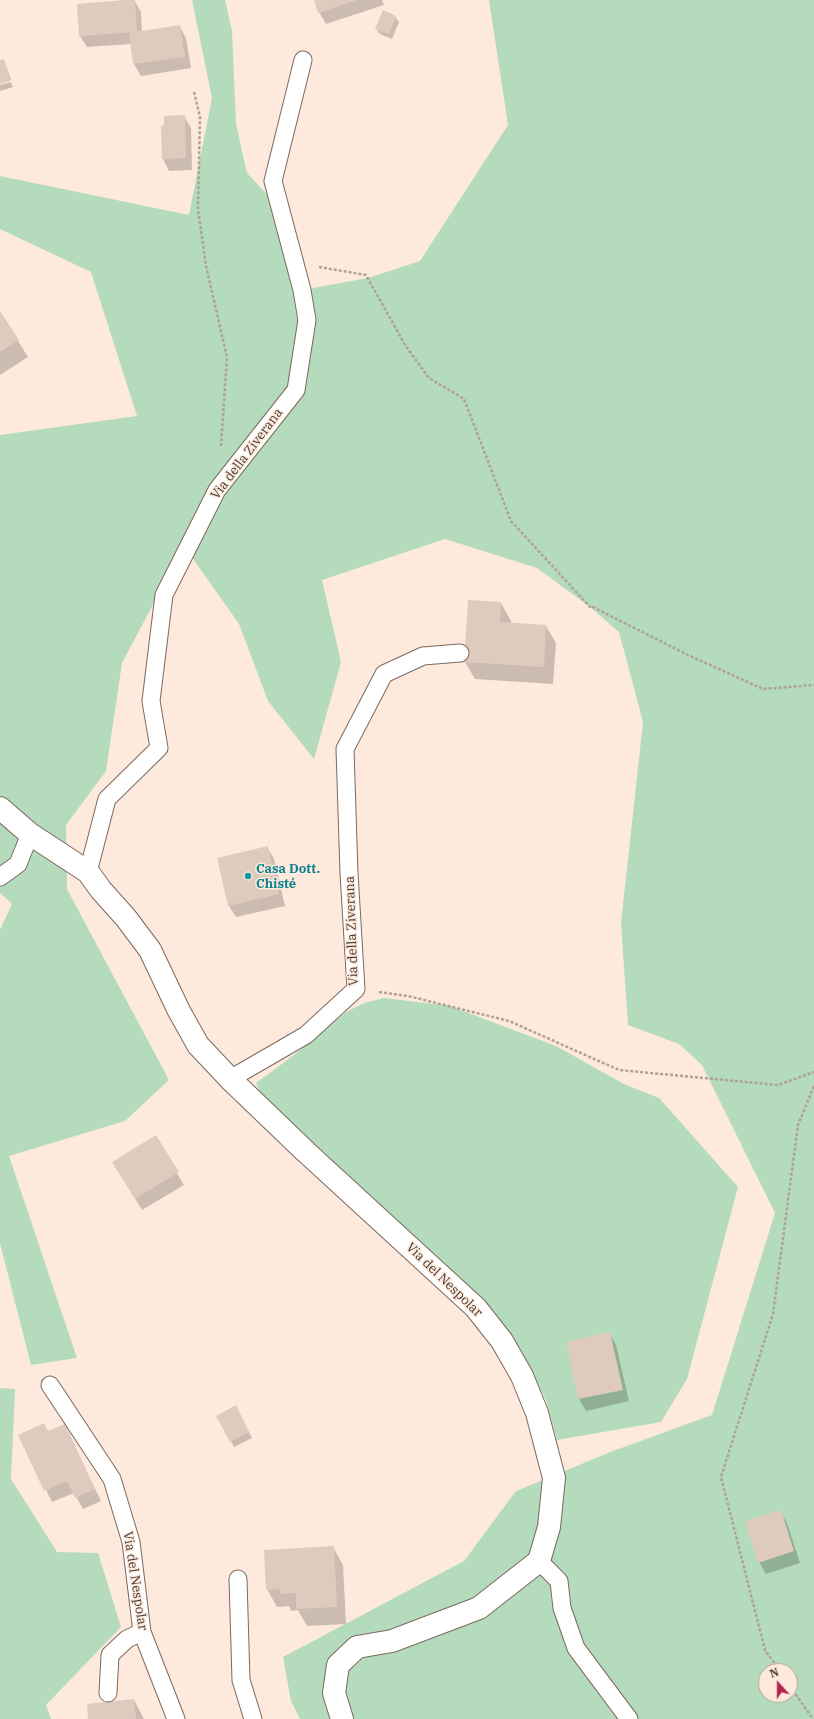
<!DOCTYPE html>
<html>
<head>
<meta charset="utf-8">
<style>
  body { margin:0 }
  #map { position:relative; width:814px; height:1719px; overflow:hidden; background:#feeadc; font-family:"IBM Plex Serif",serif }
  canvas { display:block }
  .north { position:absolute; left:758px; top:1663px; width:40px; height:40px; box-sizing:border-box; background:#feeadc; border:1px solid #b3a499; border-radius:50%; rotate:339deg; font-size:11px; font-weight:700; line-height:16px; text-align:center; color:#423a35 }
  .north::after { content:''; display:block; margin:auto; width:14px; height:18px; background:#b42452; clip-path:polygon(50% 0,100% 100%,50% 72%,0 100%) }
</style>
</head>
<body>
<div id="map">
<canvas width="814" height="1719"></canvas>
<div class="north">N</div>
</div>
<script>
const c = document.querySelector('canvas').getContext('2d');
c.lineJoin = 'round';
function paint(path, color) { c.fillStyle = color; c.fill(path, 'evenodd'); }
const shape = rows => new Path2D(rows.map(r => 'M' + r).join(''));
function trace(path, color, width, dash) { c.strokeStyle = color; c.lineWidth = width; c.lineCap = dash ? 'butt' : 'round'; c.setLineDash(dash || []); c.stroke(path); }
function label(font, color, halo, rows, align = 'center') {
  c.font = font + ' "IBM Plex Serif",serif'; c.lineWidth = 3; c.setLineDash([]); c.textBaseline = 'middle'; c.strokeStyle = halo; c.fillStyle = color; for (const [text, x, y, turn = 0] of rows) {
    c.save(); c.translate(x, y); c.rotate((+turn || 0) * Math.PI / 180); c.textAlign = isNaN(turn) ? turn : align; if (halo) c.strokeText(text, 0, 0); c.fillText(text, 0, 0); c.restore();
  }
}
const green = shape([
  [192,0,225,0,232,31,236,124,247,173,292,221,302,290,368,278,420,261,508,125,489,0,814,0,814,1719,300,1719,291,1701,283,1657,464,1561,516,1491,613,1451,712,1415,775,1213,702,1065,679,1044,628,1025,621,923,643,722,619,632,590,607,537,568,445,539,322,580,341,662,314,759,268,701,239,624,184,546,122,663,106,771,66,825,67,889,169,1080,125,1121,9,1156,77,1358,31,1365,0,1243,0,930,12,904,0,893,0,435,137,416,91,272,0,229,0,176,189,215,212,98],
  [766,1671,790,1671,790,1695,766,1695],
  [384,998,450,1006,556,1046,624,1084,659,1098,738,1187,687,1379,661,1422,557,1440,546,1400,528,1364,264,1102,256,1083,294,1055,346,1012,364,1003],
  [0,1388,15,1389,11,1479,57,1552,98,1553,121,1627,46,1705,51,1719,0,1719]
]);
const shadow = shape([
  [134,0,141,12,142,32,180,27,186,38,191,68,141,76,134,64,131,44,87,47,80,36],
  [315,0,382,0,384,5,326,24,319,12],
  [395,17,399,22,392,39,380,34,376,29],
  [4,60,11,80,0,83,0,61],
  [11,82,13,87,0,91,0,85],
  [184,116,191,128,192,170,169,171,163,159],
  [0,312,28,357,0,375],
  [501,603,511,621,511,623,546,626,556,643,553,684,475,679,465,662],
  [267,847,274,859,285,906,236,917,229,906],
  [155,1137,184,1185,142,1210,120,1174],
  [609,1333,616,1345,629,1401,586,1411,579,1399,567,1343],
  [239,1412,252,1438,234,1447,231,1441],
  [64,1425,101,1501,83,1509,74,1493,52,1502,19,1435,48,1432],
  [780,1511,787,1523,800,1563,766,1574,759,1562],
  [333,1547,343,1565,346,1624,307,1626,298,1610,291,1611,289,1606,277,1607,267,1589],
  [134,1700,144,1719,89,1719]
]);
const building = shape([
  [124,0,135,0,137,32,79,36,77,4],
  [314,0,357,0,318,13],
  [383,10,396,16,389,34,375,29],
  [180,25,185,57,133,64,129,33],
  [4,59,10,81,0,84,0,60],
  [185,115,186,158,162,159,161,126,164,125,164,116],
  [0,311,19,340,0,352],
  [468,600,501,602,500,622,546,625,544,667,464,662],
  [268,846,279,894,228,906,217,858],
  [156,1135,179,1172,135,1199,112,1162],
  [610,1332,623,1390,578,1399,566,1342],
  [236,1405,249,1432,230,1442,216,1416],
  [44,1423,48,1431,65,1424,95,1489,75,1498,67,1481,44,1491,18,1435],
  [781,1510,794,1551,758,1563,745,1521],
  [334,1546,337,1607,296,1609,296,1593,280,1594,280,1589,266,1590,264,1550],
  [134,1699,136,1719,88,1719,87,1704]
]);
const path = shape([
  [194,92,200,117,198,209,206,266,227,357,221,446],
  [319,267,366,275,405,345,429,378,464,399,511,521,590,607,591,606,688,655,763,689,814,685],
  [379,992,408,996,509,1021,619,1070,778,1085,814,1072],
  [780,1671,765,1650,721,1477,773,1314,798,1125,814,1086],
  [790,1686,813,1719]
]);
const service = shape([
  [88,872,107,799,159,748,151,701,164,595,217,490,296,390,307,320,302,290,273,181,303,60],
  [0,877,18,864,30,834],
  [230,1079,306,1035,356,989,349,873,345,749,384,674,423,656,460,653],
  [50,1385,112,1479,131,1542,142,1632,176,1719],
  [539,1561,559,1581,562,1608,576,1648,629,1719],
  [238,1579,241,1680,253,1719],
  [108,1693,110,1655,127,1639,142,1632]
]);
const minor = shape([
  [0,808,30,834,88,872,101,890,126,918,150,950,179,1011,198,1045,230,1079,306,1152,476,1308,502,1341,522,1376,537,1413,554,1478,549,1527,539,1561,479,1608,392,1641,357,1647,338,1665,334,1693,342,1719]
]);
const markers = [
  [248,876,4,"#0f9aa8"]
];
const streetNames = [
  ["Via della Ziverana",247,454,-53],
  ["Via della Ziverana",352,931,-92],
  ["Via del Nespolar",444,1280,44],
  ["Via del Nespolar",135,1581,81]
];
const cultureNames = [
  ["Casa Dott.",256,869],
  ["Chisté",256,884]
];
paint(green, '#b4dbbb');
paint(shadow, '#0003');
paint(building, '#dfcabe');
trace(service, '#7b695e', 19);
trace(minor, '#7b695e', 24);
trace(path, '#b0a197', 2.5, [3, 2]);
trace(service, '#fff', 17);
trace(minor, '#fff', 22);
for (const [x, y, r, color] of markers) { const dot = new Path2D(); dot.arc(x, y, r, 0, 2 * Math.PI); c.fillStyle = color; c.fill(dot); trace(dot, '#feeadc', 1.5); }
label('13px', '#423a35', '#feeadc', streetNames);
label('bold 13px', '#0d838f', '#feeadc', cultureNames, 'left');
</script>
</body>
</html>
